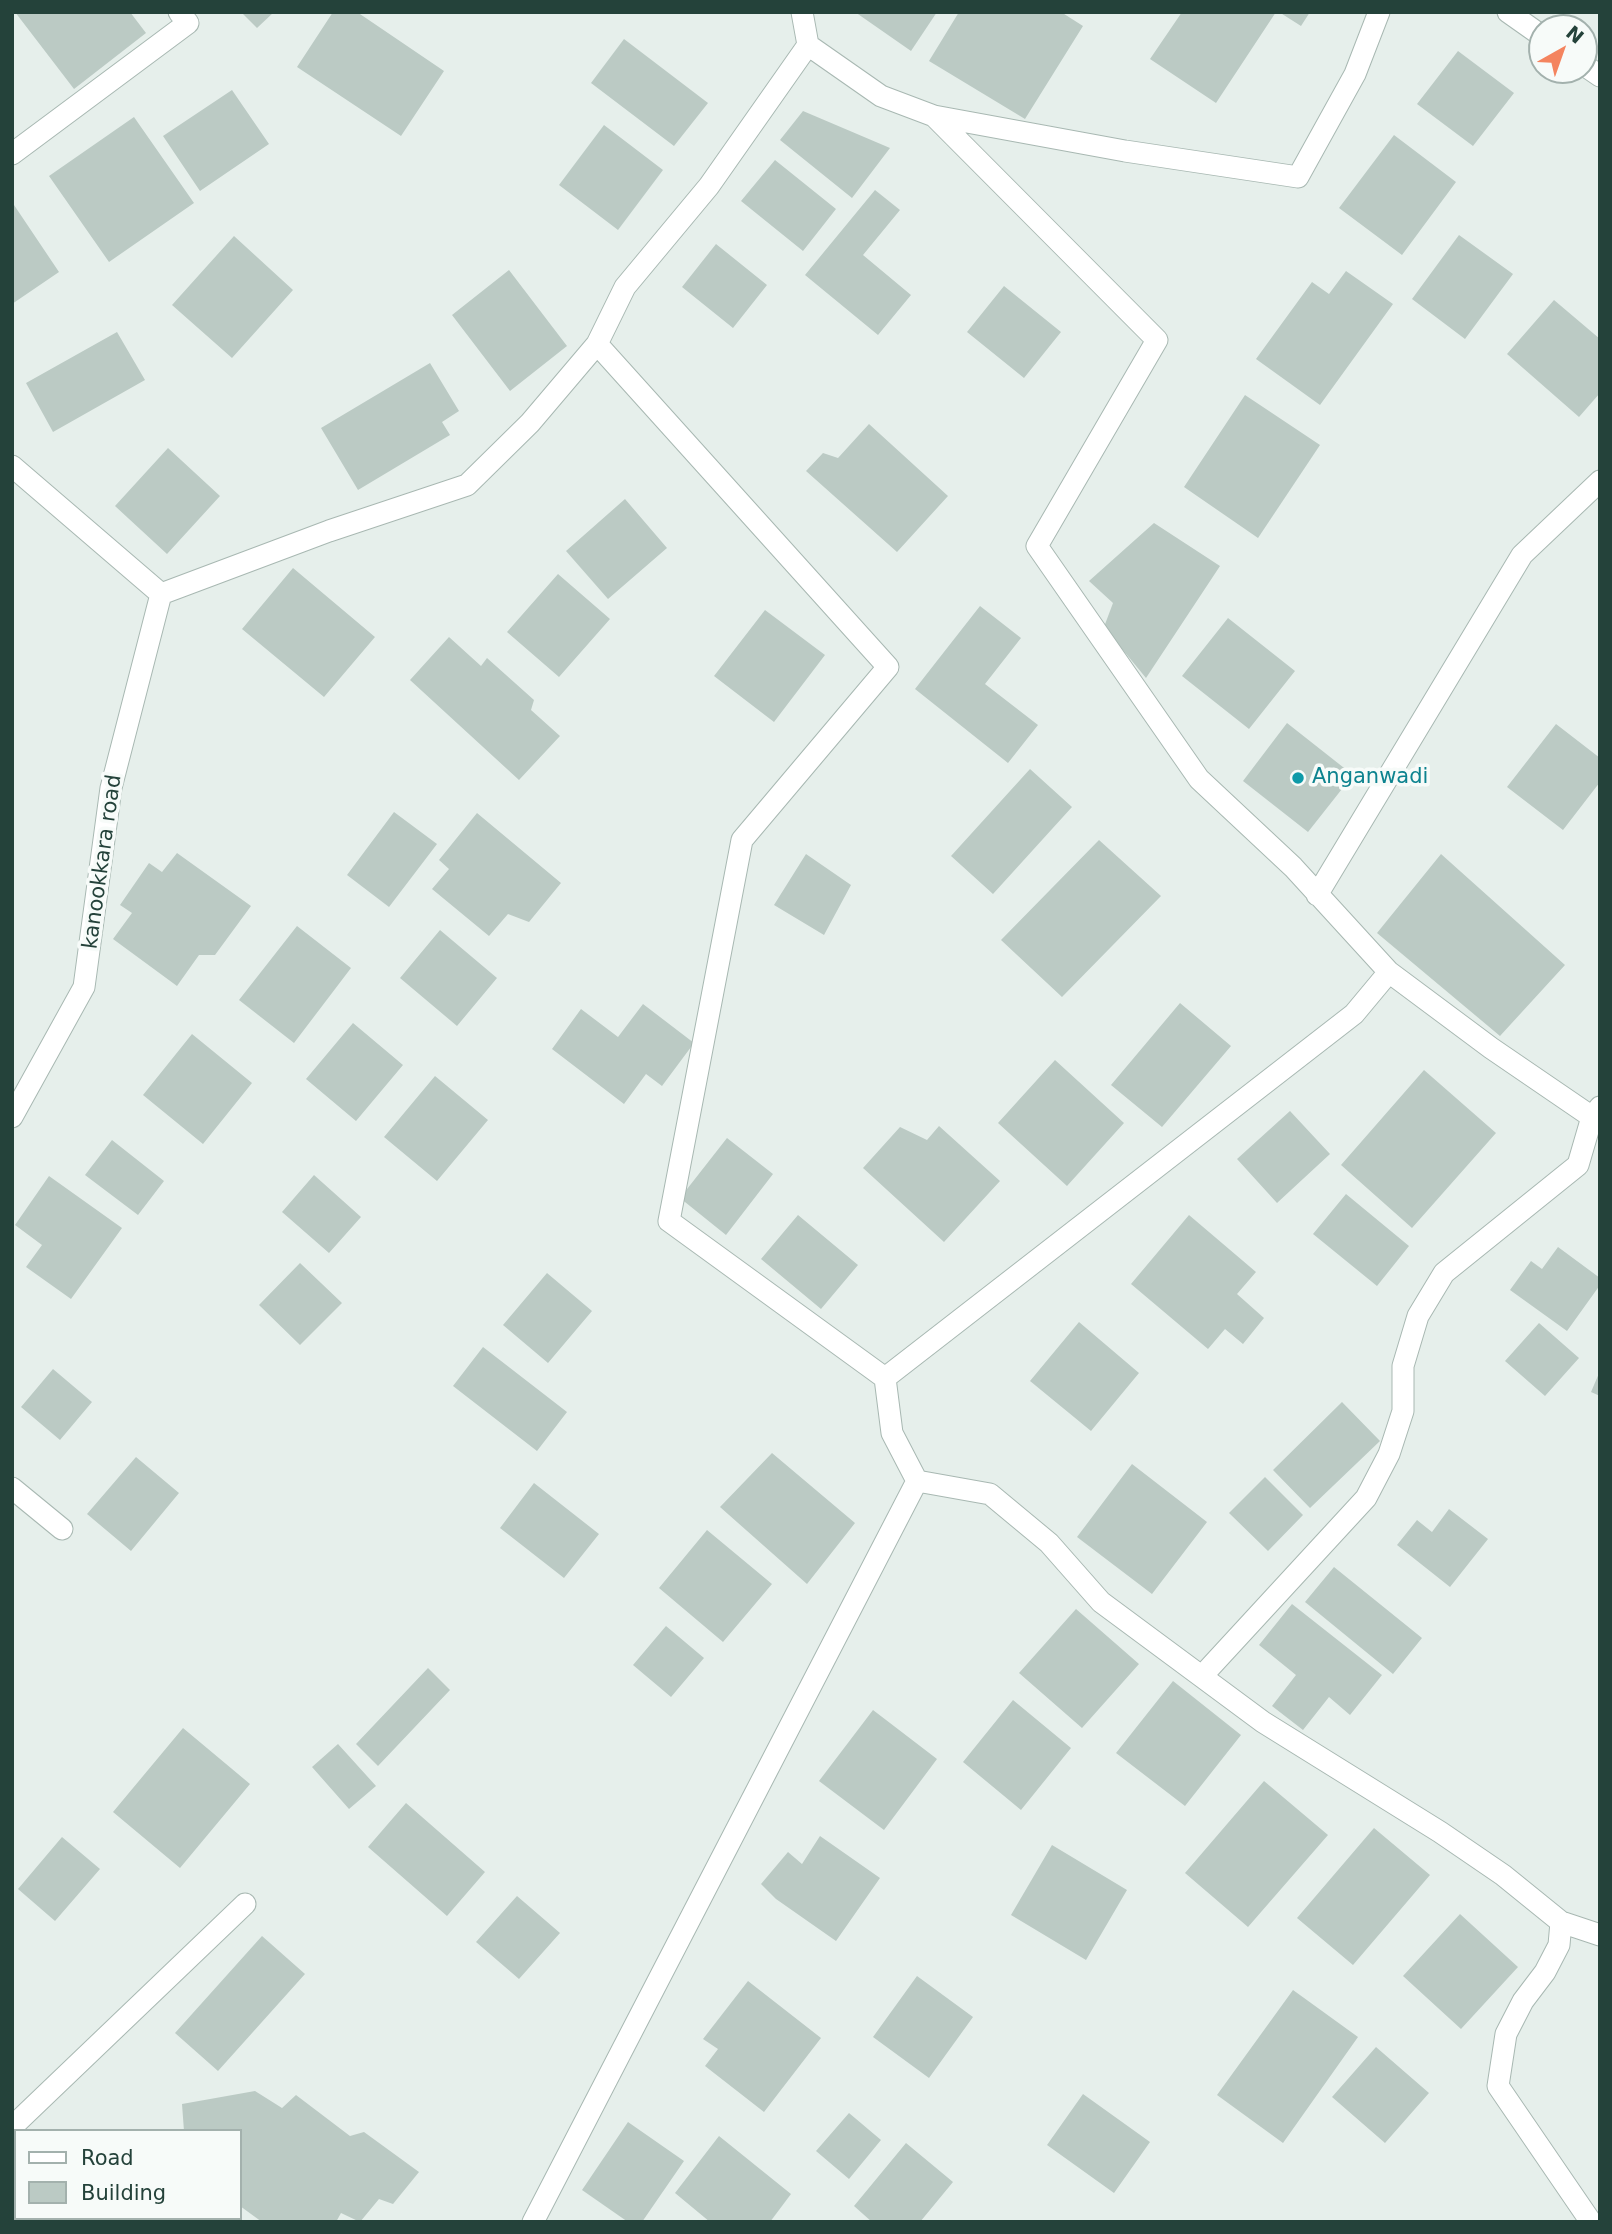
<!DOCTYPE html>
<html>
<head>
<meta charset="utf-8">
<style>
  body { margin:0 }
  #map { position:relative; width:1612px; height:2234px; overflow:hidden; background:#e6efeb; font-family:"DejaVu Sans",sans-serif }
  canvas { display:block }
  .frame { position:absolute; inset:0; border:14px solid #24423a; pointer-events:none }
  .legend { position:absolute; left:14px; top:2129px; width:228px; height:91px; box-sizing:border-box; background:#f7fbf9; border:2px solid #a3b1ad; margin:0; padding:9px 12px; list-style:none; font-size:21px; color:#24423a }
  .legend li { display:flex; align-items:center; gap:14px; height:35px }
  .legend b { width:35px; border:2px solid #a3b1ad }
  .north { position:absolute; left:1528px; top:14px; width:70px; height:70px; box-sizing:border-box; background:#f7fbf9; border:2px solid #a3b1ad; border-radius:50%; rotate:40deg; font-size:19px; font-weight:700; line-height:28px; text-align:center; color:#24423a }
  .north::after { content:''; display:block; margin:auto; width:24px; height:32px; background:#f4845f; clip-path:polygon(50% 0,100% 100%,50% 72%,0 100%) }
</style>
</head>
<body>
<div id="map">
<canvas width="1612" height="2234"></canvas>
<div class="frame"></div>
<ul class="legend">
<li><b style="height:9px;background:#fff"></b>Road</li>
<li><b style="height:19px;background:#bbcac4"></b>Building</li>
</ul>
<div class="north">N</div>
</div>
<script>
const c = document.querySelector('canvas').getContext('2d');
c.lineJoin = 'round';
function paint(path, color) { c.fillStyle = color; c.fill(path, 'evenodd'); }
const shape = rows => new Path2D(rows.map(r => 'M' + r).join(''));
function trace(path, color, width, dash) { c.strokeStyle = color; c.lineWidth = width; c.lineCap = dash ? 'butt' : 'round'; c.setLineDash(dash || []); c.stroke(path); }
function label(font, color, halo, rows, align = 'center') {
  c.font = font + ' "DejaVu Sans",sans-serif'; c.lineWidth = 7; c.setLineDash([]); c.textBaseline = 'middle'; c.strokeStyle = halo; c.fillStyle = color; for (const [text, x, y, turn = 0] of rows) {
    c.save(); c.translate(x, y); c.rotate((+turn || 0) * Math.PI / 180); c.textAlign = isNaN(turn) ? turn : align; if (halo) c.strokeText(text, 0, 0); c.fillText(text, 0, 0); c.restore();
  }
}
const building = shape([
  [15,12,130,12,146,33,74,89],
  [241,12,274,12,257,28],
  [333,12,357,12,444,71,401,136,297,67],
  [855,12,937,12,911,51],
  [959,12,1061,12,1083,26,1025,119,929,61],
  [1182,12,1276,12,1216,103,1150,59],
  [1279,12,1310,12,1301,26],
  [624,39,708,103,674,146,591,83],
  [1458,51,1514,93,1473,146,1417,104],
  [232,90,269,144,200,191,163,136],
  [803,111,890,148,852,198,780,140],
  [134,117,194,203,109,262,49,176],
  [604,125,663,170,618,230,559,185],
  [1394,135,1456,182,1402,255,1339,208],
  [775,160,836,209,803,251,741,201],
  [875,190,900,210,863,255,911,295,878,335,805,275],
  [12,202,59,272,12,304],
  [1459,235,1513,274,1465,339,1412,299],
  [234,236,293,290,232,358,172,305],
  [716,244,767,285,733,328,682,287],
  [509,270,567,346,510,391,452,315],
  [1346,271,1393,304,1320,405,1256,359,1312,282,1329,294],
  [1004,286,1061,332,1024,378,967,332],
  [1554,300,1600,339,1600,393,1579,417,1507,354],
  [117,332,145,380,53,432,26,383],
  [430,363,459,411,442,422,450,435,358,490,321,428],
  [1245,395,1320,445,1258,538,1184,487],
  [869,424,948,496,897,552,806,471,823,453,838,458],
  [168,448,220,496,167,554,115,506],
  [625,499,667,548,608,599,566,551],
  [1154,523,1220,566,1146,678,1104,627,1113,603,1089,581],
  [293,568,375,637,324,697,242,629],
  [558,574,610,619,559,677,507,632],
  [980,606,1021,638,985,684,1038,725,1008,763,915,689],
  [765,610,825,655,774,722,714,676],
  [1228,618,1295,671,1249,729,1182,676],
  [449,637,481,666,487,658,534,700,531,710,560,736,519,780,410,680],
  [1287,723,1353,775,1308,832,1243,781],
  [1556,724,1600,758,1600,782,1563,830,1507,787],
  [1030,769,1072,807,993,894,951,856],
  [394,812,437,844,389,907,347,875],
  [477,813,561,883,529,922,508,914,489,936,432,889,449,869,439,860],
  [1099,840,1161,896,1062,997,1001,940],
  [177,853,251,906,215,955,199,955,177,986,113,939,132,913,120,905,149,863,162,872],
  [806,854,851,885,824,935,774,905],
  [1441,854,1565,965,1500,1036,1377,933],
  [297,926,351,968,294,1043,239,1000],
  [440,930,497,978,457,1026,400,978],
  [1180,1003,1231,1046,1162,1127,1111,1085],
  [643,1004,694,1043,662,1086,646,1074,624,1104,552,1049,581,1009,618,1037],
  [353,1023,403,1065,356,1121,306,1079],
  [192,1034,252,1083,203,1144,143,1095],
  [1055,1060,1124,1123,1067,1186,998,1123],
  [1424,1070,1496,1133,1412,1228,1341,1165],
  [435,1076,488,1120,437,1181,384,1137],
  [1290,1111,1330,1154,1277,1203,1237,1159],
  [939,1126,1000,1181,944,1242,863,1168,900,1127,927,1140],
  [727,1138,773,1174,726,1235,680,1198],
  [112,1140,164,1181,138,1215,85,1175],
  [314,1175,361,1217,329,1253,282,1212],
  [49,1176,122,1228,71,1299,26,1267,42,1245,15,1225],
  [1346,1194,1409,1246,1377,1286,1313,1234],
  [798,1215,858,1265,821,1309,761,1259],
  [1189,1215,1256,1272,1237,1294,1264,1318,1243,1344,1225,1329,1208,1349,1131,1284],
  [1558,1247,1600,1278,1600,1285,1567,1331,1510,1290,1531,1261,1542,1269],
  [300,1263,342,1303,300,1345,259,1305],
  [547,1273,592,1311,548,1363,503,1325],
  [1079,1322,1139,1373,1091,1431,1030,1381],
  [1539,1323,1579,1358,1545,1396,1505,1361],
  [483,1347,567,1412,537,1451,453,1386],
  [53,1369,92,1402,60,1440,21,1407],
  [1600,1371,1600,1396,1591,1392],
  [1342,1402,1380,1441,1310,1508,1273,1470],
  [772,1453,855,1523,807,1584,720,1507],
  [136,1457,179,1493,131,1551,87,1514],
  [1132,1464,1207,1522,1152,1594,1077,1537],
  [1265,1477,1303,1515,1268,1551,1229,1513],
  [534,1483,599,1534,564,1578,500,1528],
  [1449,1509,1488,1539,1450,1587,1397,1545,1417,1520,1432,1532],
  [707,1530,772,1584,723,1642,659,1588],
  [1334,1567,1422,1638,1393,1674,1305,1602],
  [1292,1604,1382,1675,1350,1715,1329,1697,1303,1730,1272,1706,1296,1675,1259,1645],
  [1076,1609,1139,1664,1082,1728,1019,1673],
  [666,1626,704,1658,671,1697,633,1665],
  [428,1668,450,1690,378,1766,356,1744],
  [1173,1681,1241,1735,1185,1806,1116,1753],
  [1013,1700,1071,1748,1021,1810,963,1762],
  [873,1710,937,1759,884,1830,819,1781],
  [183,1728,250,1784,180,1868,113,1812],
  [338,1744,376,1786,349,1809,312,1767],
  [1264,1781,1328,1835,1248,1927,1185,1873],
  [406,1803,485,1872,447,1916,368,1847],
  [1374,1828,1430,1875,1353,1965,1297,1918],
  [820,1836,880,1878,836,1941,776,1899,761,1884,788,1852,802,1864],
  [62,1837,100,1869,55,1921,18,1889],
  [1052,1845,1127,1890,1086,1960,1011,1915],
  [517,1896,560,1933,519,1979,476,1942],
  [1460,1914,1518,1967,1461,2029,1403,1976],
  [262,1936,305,1974,218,2071,175,2033],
  [917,1976,973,2017,929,2078,873,2037],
  [748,1981,821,2038,764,2112,705,2066,718,2049,703,2039],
  [1293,1990,1358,2037,1283,2143,1217,2095],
  [1376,2047,1429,2093,1385,2143,1332,2097],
  [255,2091,282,2108,296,2095,350,2136,364,2132,419,2172,393,2204,379,2199,360,2222,341,2213,336,2222,262,2222,240,2206,240,2131,184,2131,182,2104],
  [1083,2094,1150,2142,1114,2193,1047,2145],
  [849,2113,881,2140,849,2179,816,2151],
  [628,2122,684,2161,642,2222,628,2222,582,2190],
  [719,2136,791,2194,770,2222,710,2222,675,2193],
  [906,2143,953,2182,920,2222,872,2222,854,2206],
  [14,2201,16,2218,40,2218,46,2222,12,2222]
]);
const minor = shape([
  [802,12,808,45,881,96,934,116,1125,151,1298,177,1355,74,1379,12],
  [1508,12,1542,36],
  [1584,65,1600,76],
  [934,116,1157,340,1037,546,1199,779,1293,867,1389,972,1491,1048,1592,1117,1600,1107],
  [12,154,188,23,179,12],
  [597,344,625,287,709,186,808,45],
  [12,466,161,594,329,531,467,485,530,423,597,344,888,667,742,840,669,1221,885,1378,892,1433,917,1481],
  [1317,895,1522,555,1600,481],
  [12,1117,84,987,111,788,161,594],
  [885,1378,1354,1014,1389,972],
  [917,1481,990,1494,1049,1543,1101,1602,1263,1722,1440,1832,1503,1875,1561,1922,1600,1935],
  [12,1488,62,1529],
  [1202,1676,1366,1498,1389,1454,1403,1411,1403,1366,1418,1316,1444,1273,1578,1165,1592,1117],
  [1561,1922,1559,1945,1545,1972,1523,2001,1506,2034,1498,2086,1591,2222],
  [12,2127,245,1904],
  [12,2153,16,2155],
  [119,2218,125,2222],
  [533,2222,917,1481]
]);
const markers = [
  [1298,778,7,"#0f9aa8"]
];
const cultureNames = [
  ["Anganwadi",1312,778]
];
const streetNames = [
  ["kanookkara road",103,862,-82]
];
paint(building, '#bbcac4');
trace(minor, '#a8b8b2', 23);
trace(minor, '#fff', 21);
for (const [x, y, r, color] of markers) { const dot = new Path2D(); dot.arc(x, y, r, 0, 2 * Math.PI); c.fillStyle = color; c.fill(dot); trace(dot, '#f7fbf9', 2.5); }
label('21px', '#0d838f', '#f7fbf9', cultureNames, 'left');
label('21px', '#24423a', '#f7fbf9', streetNames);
</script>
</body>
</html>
